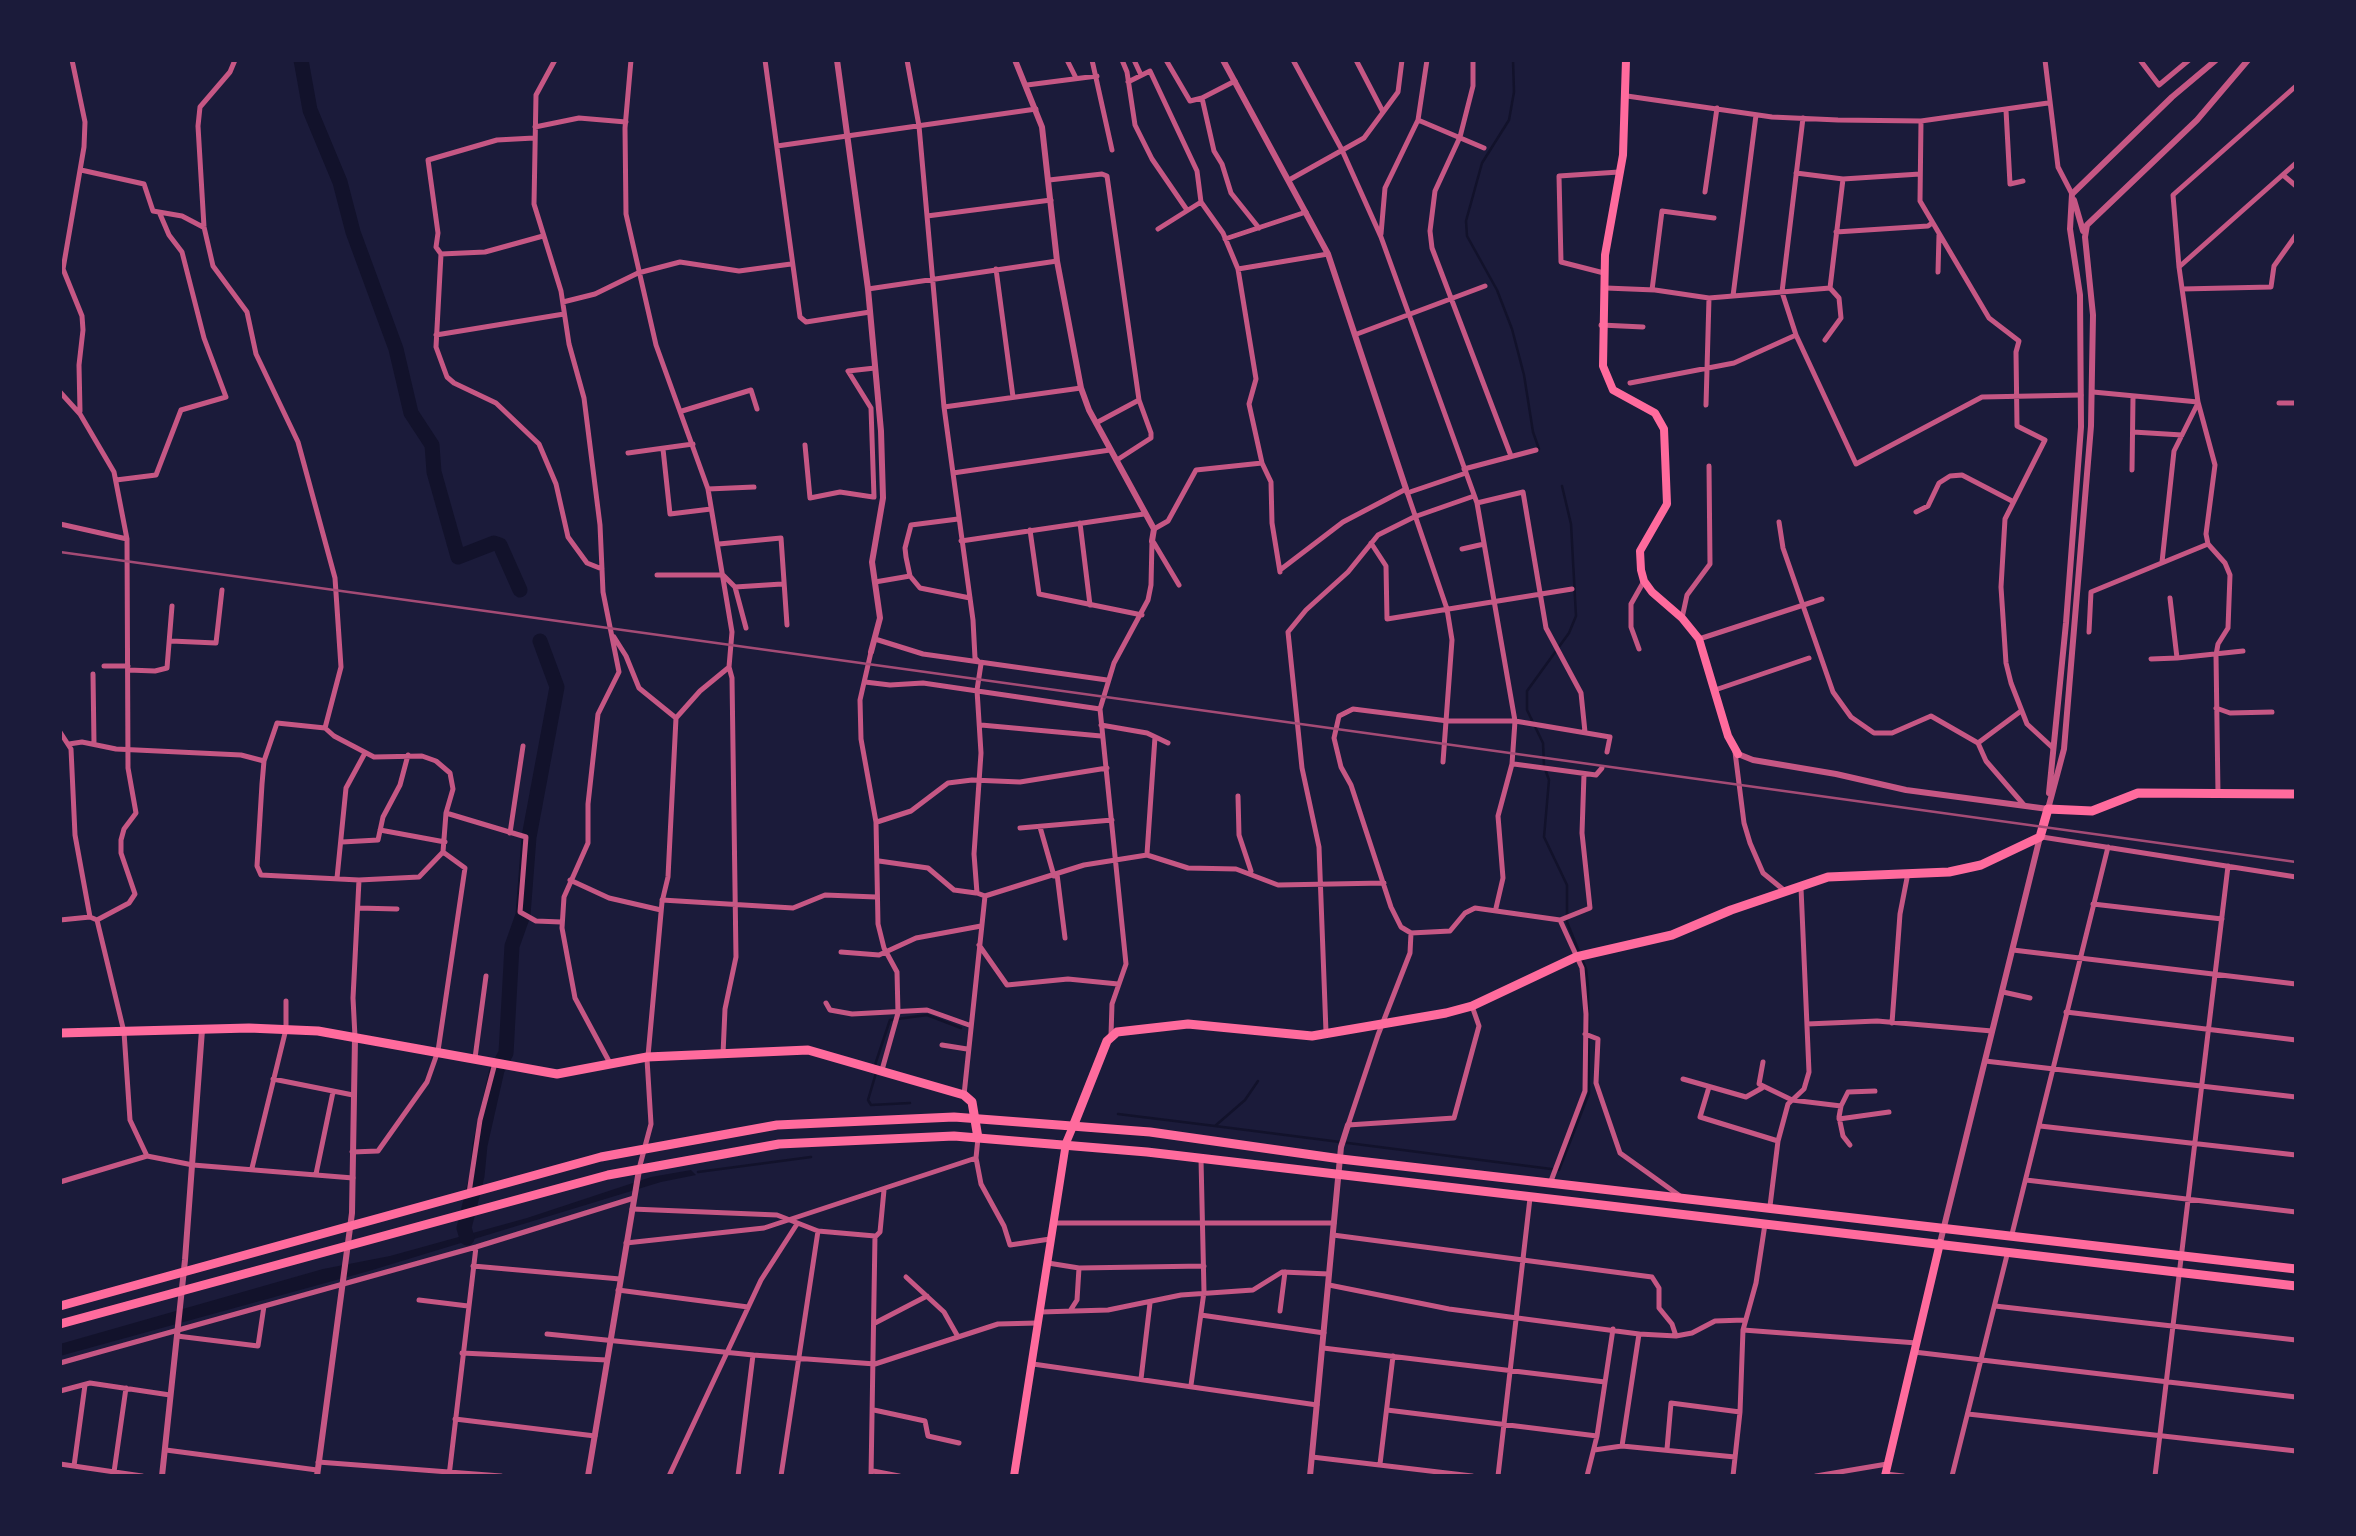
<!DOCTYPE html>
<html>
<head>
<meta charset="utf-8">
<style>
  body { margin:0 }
  #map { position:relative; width:2356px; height:1536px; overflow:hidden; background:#1b1b3a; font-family:Mulish,sans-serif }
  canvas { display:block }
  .frame { position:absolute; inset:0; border:62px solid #1b1b3a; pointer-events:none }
</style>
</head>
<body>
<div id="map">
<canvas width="2356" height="1536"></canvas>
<div class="frame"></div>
</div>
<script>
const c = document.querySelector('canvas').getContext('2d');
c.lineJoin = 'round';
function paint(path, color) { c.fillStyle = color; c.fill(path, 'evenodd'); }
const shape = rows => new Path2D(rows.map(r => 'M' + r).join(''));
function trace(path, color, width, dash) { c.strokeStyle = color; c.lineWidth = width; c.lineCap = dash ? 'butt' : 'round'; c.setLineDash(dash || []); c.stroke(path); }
const water = shape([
  [691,1170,696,1175,661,1182,369,1271,60,1356,60,1344,323,1269,390,1256,527,1218,651,1177]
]);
const stream = shape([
  [1513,60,1514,92,1509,120,1482,163,1466,221,1467,236,1497,290,1512,329,1524,375,1533,432,1539,449],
  [875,1065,890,1020,927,1015,961,1028],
  [876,1073,868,1100,871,1105,910,1103],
  [1118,1114,1215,1126,1245,1100,1258,1081],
  [1215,1126,1559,1170,1589,1093,1588,987,1586,969,1567,922,1567,885,1544,837,1549,780,1544,766,1543,743,1527,710,1527,691,1569,633,1576,616,1571,524,1562,486],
  [698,1172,811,1157]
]);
const river = shape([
  [301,60,310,110,340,182,353,232,396,349,411,413,432,445,434,472,458,557,494,543,500,545,520,590],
  [467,1238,464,1228,477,1176,480,1145,497,1070,506,1053,512,946,523,915,529,837,557,687,540,641]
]);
const minor = shape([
  [72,60,85,122,84,147,63,269,82,316,83,330,79,365,80,411],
  [235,60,230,72,200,107,198,126,204,227,213,266,247,312,256,354,298,442,335,578,341,667,325,728,334,736,374,757,422,756,436,761,450,773,453,789,446,813,443,852,419,877,359,880,261,875,257,866,262,784,264,761,277,723,325,728],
  [555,60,536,95,534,204,561,291,569,344,584,398,600,525,603,592,619,672,598,714,588,804,588,843,564,897,562,928,575,998,611,1065],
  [631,60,625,128,626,214,656,345,708,489,732,632,729,667,732,678,736,957,725,1009,723,1054],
  [765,60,800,317,806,322,870,312],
  [907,60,919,126,944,407,973,620,975,658,981,664,977,690,981,753,974,854,977,893,985,896],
  [1067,60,1076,78],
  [1092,60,1112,150],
  [1122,60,1127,72,1135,125,1152,159,1187,210],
  [1134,60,1141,75],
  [1166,60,1190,101,1202,98,1235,81],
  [1293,60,1342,150,1381,237,1477,503,1515,721,1512,764,1498,816,1503,878,1496,908],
  [1356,60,1383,112],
  [1473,60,1473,86,1460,137,1435,191,1430,231,1432,248,1511,456],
  [2045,60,2058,167,2072,194],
  [2140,60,2159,85,2189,60],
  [1128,82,1150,71,1197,171,1201,202,1223,233,1238,269,1256,379,1249,404,1262,463,1271,482,1272,523,1280,572],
  [1027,85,1097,76],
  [1627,96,1772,117,1838,120,1921,121,2048,103],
  [1202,98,1214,151,1222,164,1231,193,1259,228],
  [2006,110,2010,184,2023,181],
  [1418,120,1484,148],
  [1921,121,1920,201,1989,318,2019,341,2016,352,2017,426,2045,440,2005,519,2001,587,2006,663,2011,683,2027,724,2053,748],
  [535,127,579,118,626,122],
  [534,138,497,140,428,160,438,233,436,247,441,254,436,347,447,377,454,383,496,403,539,444,556,484,568,537,587,563,602,569],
  [777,146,1036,109],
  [81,170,144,184,153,211,182,216,203,227],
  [1796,173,1843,179,1920,174],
  [2283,175,2296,186],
  [1049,180,1102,174,1107,176,1139,400,1151,433,1151,438,1117,460],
  [1289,180,1364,138,1398,92,1402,60],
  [1705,192,1717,108],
  [927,216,1051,200],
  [1158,229,1201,202],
  [1836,232,1928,226,1932,223],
  [1381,234,1385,188,1418,120,1427,60],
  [1225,239,1306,212],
  [441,254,485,252,543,236],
  [2179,267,2296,163],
  [996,269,1013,397],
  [1238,269,1328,254],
  [1938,272,1939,235],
  [1604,273,1561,262,1559,176,1619,172],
  [1606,288,1655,290,1709,298,1830,288,1843,179],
  [868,289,1057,261],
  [2182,289,2271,287,2274,266,2296,235],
  [1652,290,1662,211,1714,218],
  [1733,296,1756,115],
  [563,302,595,294,638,273,680,262,739,271,791,264],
  [1601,325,1643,327],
  [1357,334,1485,286],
  [436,335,564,314],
  [1796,335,1856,464,1982,397,2081,395],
  [1825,340,1841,318,1839,298,1830,288],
  [1630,383,1734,363,1796,335,1782,292,1803,118],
  [60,392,80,414,114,472,127,539,128,768,136,813,124,829,121,840,121,853,135,894,129,903,97,920],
  [2093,392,2198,402],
  [2279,403,2296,403],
  [1706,405,1709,298],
  [944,407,1081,388],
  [682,411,751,390,757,409],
  [1096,423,1139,400],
  [2133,432,2182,435],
  [805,445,810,498,840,492,873,497],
  [663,449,670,514,711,509],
  [628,453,693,444],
  [1464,469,1536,450],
  [2132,470,2133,398],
  [953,473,1110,450],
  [116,480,156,475,181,410,226,397,204,338,182,252,169,235,160,214],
  [708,489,754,487],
  [1407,493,1466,473],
  [874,497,871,408,848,371,875,368],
  [1477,503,1523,492,1546,628,1581,693,1585,732],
  [1916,512,1928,506,1939,483,1950,476,1962,475,2012,501],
  [958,519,911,525,905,548,906,557,910,576,920,588,970,598],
  [1779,522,1783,548,1833,692,1851,717,1874,733,1892,733,1931,716,1978,743,1986,761,2024,805],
  [1080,523,1090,605],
  [60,524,127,539],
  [1154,529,1168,521,1196,470,1262,463],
  [1030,530,1039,594,1142,615],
  [961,541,1144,514],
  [1154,543,1179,585],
  [1371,543,1386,566,1387,619,1572,589],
  [719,544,781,538,787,625],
  [1462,549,1484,544],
  [2162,562,2174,451,2197,405],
  [1280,570,1343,522,1406,489,1447,609,1452,640,1443,762],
  [657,575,723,575,735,587,782,584],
  [875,582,910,576],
  [735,587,746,628],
  [2170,598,2177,658,2243,651],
  [1682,618,1687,595,1710,564,1709,466],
  [2089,632,2091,592,2208,544],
  [614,637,626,656,639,688,676,718,668,877,662,902,648,1056],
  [875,639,923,654,1107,680],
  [1699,639,1822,599],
  [171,641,216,643,222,590],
  [1639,649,1631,627,1631,604,1644,581],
  [871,652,860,700,861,739,876,822,878,924,884,948,897,972,898,1013,882,1070],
  [2151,659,2177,658],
  [104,666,128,666],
  [128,670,155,671,167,668,172,606],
  [93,674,94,744],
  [865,682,890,685,923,683,1100,709],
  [1715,690,1809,658],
  [2216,708,2230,713,2272,712],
  [676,718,700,691,728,668],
  [981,725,1101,736],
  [1101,725,1147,733,1168,743],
  [60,732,71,749,75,835,90,917,97,920,124,1032,130,1120,147,1156],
  [1978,743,2021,711],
  [69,744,82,742,116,749,241,755,264,761],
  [1735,752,1744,823,1750,843,1763,873,1785,891],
  [1514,764,1596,775,1602,768],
  [2218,794,2216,655,2218,644,2228,628,2230,575,2225,563,2208,544,2206,534,2215,465,2198,402,2179,267,2173,195,2296,86],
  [1238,796,1239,835,1251,871],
  [446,813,526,837,520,912,536,921,561,922],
  [877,822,911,811,948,783,972,780,1020,782,1107,768],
  [1040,827,1054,876],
  [1020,828,1112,820],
  [380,830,445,842],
  [510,833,523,746],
  [2042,837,2296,877],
  [342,842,378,840,383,817,400,785,408,755],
  [1147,854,1155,737],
  [879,861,928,868,954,890,976,893],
  [1057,874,1065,938],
  [337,878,346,788,365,753],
  [570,880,609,898,661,910],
  [985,896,1084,865,1147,855,1188,868,1236,869,1278,885,1384,883],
  [662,900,793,908,825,895,876,897],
  [2093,904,2222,919],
  [358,908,397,909],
  [60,920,90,917],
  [1560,920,1590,908,1582,833,1584,774],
  [1411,933,1450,931,1465,913,1475,908,1560,920,1582,968,1586,1014,1585,1091,1551,1181],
  [979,945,1007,985,1068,979,1118,984],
  [2013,950,2296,984],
  [841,952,879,955,916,938,981,926],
  [2003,992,2030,998],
  [826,1003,830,1010,852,1014,927,1010,969,1025],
  [1472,1006,1479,1026,1454,1118,1348,1125,1378,1035,1410,953,1411,933,1401,927,1391,907,1351,785,1341,767,1334,738,1339,716,1353,709,1448,721,1515,721,1610,737,1607,752],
  [2066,1012,2296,1040],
  [1892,1023,1900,914,1908,873],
  [1807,1024,1877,1021,1992,1031],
  [1326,1032,1319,847,1302,768,1288,632,1306,610,1348,572,1378,535,1414,517,1474,496],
  [1585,1034,1598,1039,1596,1083,1620,1153,1680,1196],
  [1111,1035,1112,1004,1126,964,1100,709,1114,663,1148,600,1151,585,1152,541],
  [355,1037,353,998,359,880],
  [942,1045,967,1049],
  [475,1058,486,976],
  [1985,1061,2296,1097],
  [1763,1062,1759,1084,1792,1100,1841,1106,1848,1092,1875,1091],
  [273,1079,353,1095],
  [1683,1079,1746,1097,1762,1088],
  [1709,1087,1700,1117,1778,1141],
  [964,1095,985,896],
  [1841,1106,1839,1117,1843,1136,1850,1145],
  [1839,1119,1889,1112],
  [2040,1126,2296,1155],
  [352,1152,378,1151,427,1082,438,1051,465,868,443,852],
  [976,1158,981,1184,1004,1226,1010,1245,1050,1239],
  [252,1168,286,1029,286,1001],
  [639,1169,651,1124,647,1059],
  [316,1174,333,1092],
  [2026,1180,2296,1212],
  [60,1182,147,1156,193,1165,353,1178],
  [469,1193,480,1120,495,1063],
  [1770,1206,1778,1141,1788,1104,1804,1089,1809,1072,1801,888],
  [632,1209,777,1215,818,1231,875,1236,871,1476],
  [1055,1223,1334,1223],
  [2012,1234,2108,847],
  [1333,1235,1652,1277,1659,1288,1659,1308,1672,1324,1676,1336],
  [875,1237,880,1232,884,1190],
  [626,1243,764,1228,976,1158,978,1138],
  [1048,1263,1079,1268],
  [473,1266,620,1279],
  [906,1277,944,1312,957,1335],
  [1329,1285,1449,1309,1639,1334,1676,1336,1692,1333,1715,1321,1744,1320],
  [618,1290,748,1307],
  [419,1300,468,1306],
  [1995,1306,2296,1340],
  [1070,1311,1077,1300,1079,1268,1204,1266],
  [1280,1311,1285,1272],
  [1040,1312,1108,1310,1181,1295,1253,1290,1282,1272,1329,1274],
  [1201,1315,1324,1333],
  [875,1323,927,1296],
  [1743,1330,1917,1343],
  [547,1334,753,1355,875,1364,998,1324,1037,1323],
  [177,1336,258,1346,264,1306],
  [1323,1348,1605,1382],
  [1914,1352,2296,1397],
  [462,1353,607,1360],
  [60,1363,476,1247,634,1198],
  [1033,1364,1317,1405],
  [1141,1379,1150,1303],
  [1191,1385,1204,1292,1201,1159],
  [60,1391,90,1383,170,1395],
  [874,1410,925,1421,928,1436,959,1443],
  [1387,1410,1597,1436],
  [1968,1414,2296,1451],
  [455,1419,595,1436],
  [1622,1446,1735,1457],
  [1667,1449,1671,1403,1740,1412],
  [166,1450,317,1470],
  [1594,1450,1622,1446,1639,1334],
  [1312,1457,1472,1476],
  [318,1462,501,1476],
  [60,1464,142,1476],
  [1380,1464,1393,1356],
  [74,1466,85,1385],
  [873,1471,899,1476],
  [114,1472,126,1388],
  [1886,1474,1903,1476],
  [449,1476,476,1247],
  [669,1476,761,1280,797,1224],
  [738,1476,753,1355],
  [781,1476,818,1231],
  [1498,1476,1530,1198],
  [1587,1476,1597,1436,1613,1329],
  [1733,1476,1740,1412,1743,1330,1756,1283,1765,1224],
  [1816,1476,1887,1464],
  [1952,1476,2008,1251],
  [2155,1476,2228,866]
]);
const tertiary = shape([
  [837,60,868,289,881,431,883,498,872,562,880,618,871,652],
  [1015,60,1042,127,1057,261,1081,388,1089,410,1154,529,1152,541],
  [1223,60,1328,254,1406,489],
  [2074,200,2083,231],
  [1738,754,1753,760,1836,774,1906,790,2048,809],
  [2049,793,2066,623,2081,427,2080,295,2070,229,2072,194,2172,97,2216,60],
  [2048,809,2064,749,2091,426,2093,315,2085,237,2087,225,2197,120,2248,60],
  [1940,1243,2040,837],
  [162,1476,185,1260,202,1030],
  [317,1476,352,1213,355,1038],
  [588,1476,639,1170],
  [1310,1476,1341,1147,1348,1125]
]);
const secondary = shape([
  [1626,60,1623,155,1605,255,1603,366,1613,390,1655,413,1664,429,1667,504,1640,551,1641,570,1644,581,1652,592,1682,618,1699,639,1728,736,1738,754],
  [1014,1476,1066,1143,1074,1124],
  [1885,1476,1940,1243]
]);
const primary = shape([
  [60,1033,249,1028,318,1031,557,1074,647,1057,808,1050,964,1095,972,1102,978,1138],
  [1074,1124,1107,1041,1117,1032,1188,1024,1312,1036,1446,1013,1472,1006,1576,957,1672,935,1731,910,1828,877,1949,872,1981,865,2040,837,2048,809,2092,811,2138,793,2296,794]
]);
const trunk = shape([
  [60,1306,601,1157,777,1125,954,1117,1150,1132,1341,1159,2296,1269],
  [60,1324,608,1175,779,1144,954,1136,1147,1152,2296,1286]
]);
const rail = shape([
  [60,552,2296,862]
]);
paint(water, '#12122b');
trace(stream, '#12122b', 2.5);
trace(river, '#12122b', 15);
trace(minor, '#c65784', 5);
trace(tertiary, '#c65784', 6);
trace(secondary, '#ff6b9d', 8);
trace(primary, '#ff6b9d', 9);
trace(trunk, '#ff6b9d', 9);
trace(rail, '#a44b75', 2.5);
</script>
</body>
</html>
